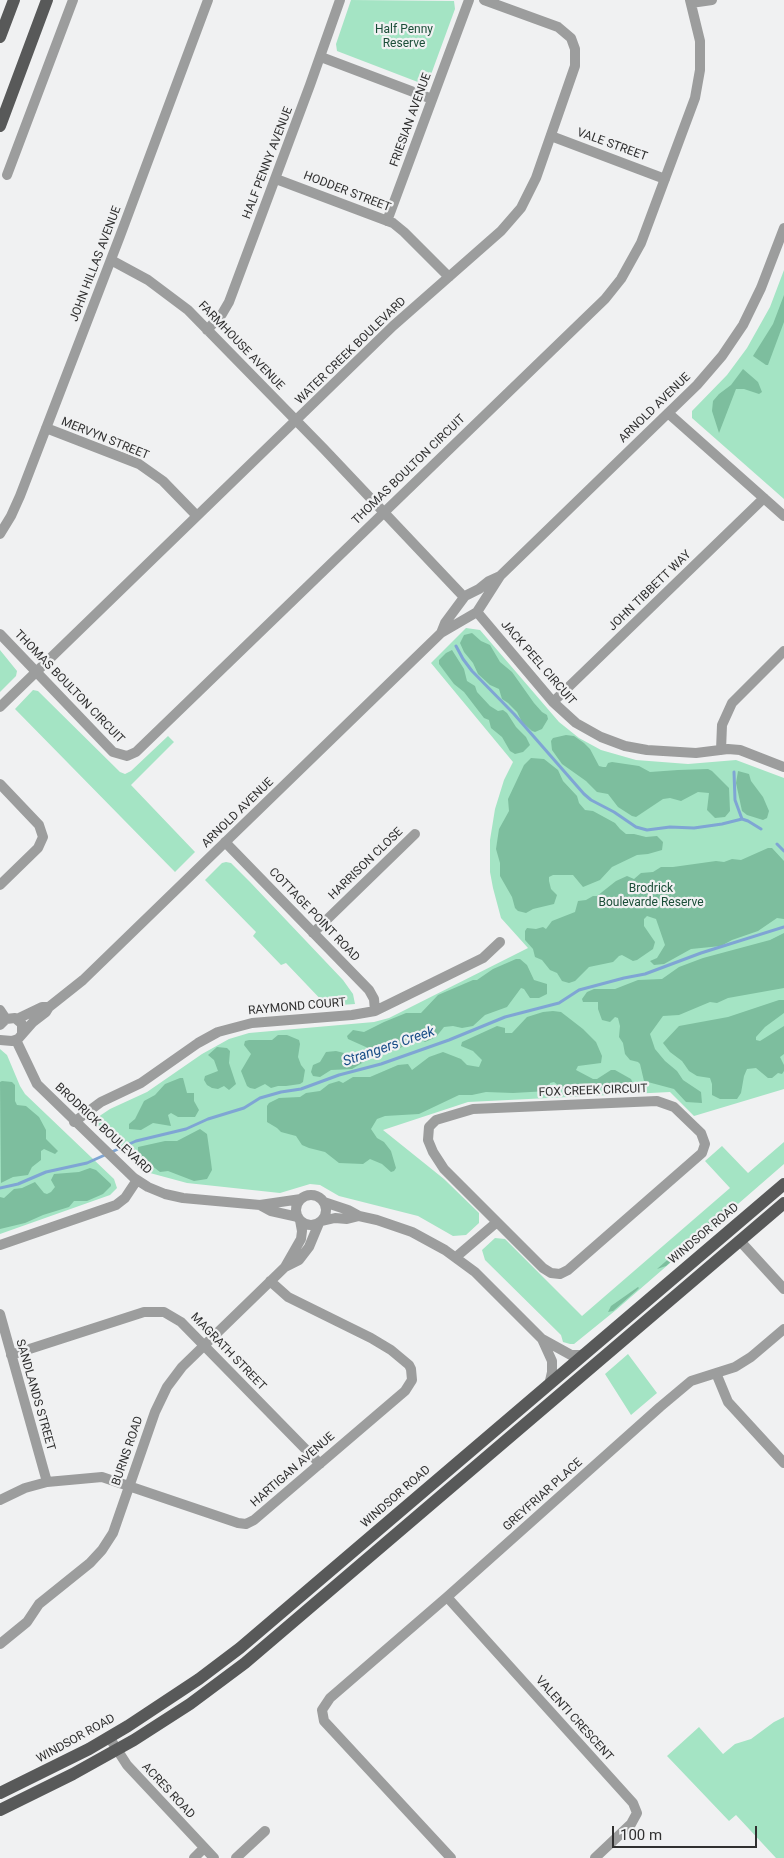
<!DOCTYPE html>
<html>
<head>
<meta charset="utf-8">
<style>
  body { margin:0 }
  #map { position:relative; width:784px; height:1858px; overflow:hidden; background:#f0f1f2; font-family:Roboto,sans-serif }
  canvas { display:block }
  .scale { position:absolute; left:612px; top:1826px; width:145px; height:22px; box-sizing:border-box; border:2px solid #303030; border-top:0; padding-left:6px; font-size:15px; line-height:18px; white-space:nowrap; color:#303030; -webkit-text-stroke:4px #f0f1f2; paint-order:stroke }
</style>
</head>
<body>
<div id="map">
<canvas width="784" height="1858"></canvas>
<div class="scale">100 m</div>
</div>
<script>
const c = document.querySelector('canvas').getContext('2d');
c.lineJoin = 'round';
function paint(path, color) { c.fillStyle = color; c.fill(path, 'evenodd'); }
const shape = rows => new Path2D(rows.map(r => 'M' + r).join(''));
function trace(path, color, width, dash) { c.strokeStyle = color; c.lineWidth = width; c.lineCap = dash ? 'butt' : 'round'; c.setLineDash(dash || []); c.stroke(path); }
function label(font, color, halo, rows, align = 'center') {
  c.font = font + ' Roboto,sans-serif'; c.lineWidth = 4.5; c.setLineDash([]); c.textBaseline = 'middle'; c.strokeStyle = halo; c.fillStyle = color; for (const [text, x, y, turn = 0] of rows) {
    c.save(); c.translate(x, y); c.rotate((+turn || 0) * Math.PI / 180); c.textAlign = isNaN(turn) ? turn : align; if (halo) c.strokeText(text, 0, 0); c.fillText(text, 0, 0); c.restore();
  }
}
const green = shape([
  [351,0,454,1,455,9,429,80,423,84,337,51,336,44],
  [784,270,784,499,692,418,692,411,727,375,747,348,770,307],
  [466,628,480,630,559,722,579,738,601,750,636,760,688,764,736,760,784,778,784,1089,694,1116,670,1092,468,1102,383,1130,444,1179,479,1213,479,1223,466,1235,453,1236,418,1216,339,1196,320,1185,310,1184,280,1193,187,1183,150,1173,96,1124,98,1117,110,1109,147,1092,202,1054,229,1039,249,1033,374,1022,389,1018,528,948,501,918,493,888,490,872,490,840,495,809,504,780,513,762,431,663],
  [0,650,17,671,16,676,0,692],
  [33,690,38,691,120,772,125,774,131,771,168,736,174,742,131,785,195,852,175,872,15,709],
  [226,862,231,863,250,882,343,980,353,994,355,1004,327,1006,286,963,281,965,253,936,256,932,205,880,222,863],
  [0,1049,7,1055,20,1086,25,1094,114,1179,117,1188,110,1195,0,1234],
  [784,1142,784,1164,616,1310,574,1344,570,1344,563,1342,561,1335,485,1260,482,1250,495,1238,505,1239,582,1316,730,1188,705,1161,722,1146,748,1173],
  [628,1354,657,1393,631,1415,605,1374],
  [784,1717,784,1858,776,1858,736,1815,729,1821,667,1756,699,1727,723,1754,735,1744,751,1739,774,1722]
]);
const forest = shape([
  [784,295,784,322,768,365,766,365,753,356,773,324],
  [743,369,758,382,762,392,759,394,744,389,736,389,719,433,712,411,713,401,719,394,731,385],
  [472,633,481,641,490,645,500,662,512,672,534,703,542,712,547,715,548,719,542,729,535,732,532,731,522,722,517,712,508,703,502,699,499,689,490,685,478,674,473,663,464,652,460,643,464,635],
  [452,650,464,669,467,681,475,686,477,692,490,706,498,711,503,710,507,713,516,727,526,737,530,745,523,752,515,754,510,751,502,737,491,728,489,720,484,718,464,692,454,684,439,664,439,660,446,653],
  [566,735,574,736,584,743,590,749,599,766,603,767,606,767,608,763,612,762,639,766,650,772,678,770,708,769,712,771,729,788,730,811,725,817,715,818,707,810,709,793,698,792,681,801,670,798,663,799,636,817,632,816,618,807,608,794,597,792,586,781,562,764,552,750,551,741,553,738],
  [531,758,544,759,558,770,563,781,577,796,579,803,585,810,593,811,615,823,620,829,626,834,634,834,646,837,657,836,663,842,662,850,648,854,637,855,612,867,600,880,583,887,573,875,553,875,549,877,549,881,551,889,557,895,554,904,533,909,526,913,518,911,515,908,512,897,500,876,500,863,496,849,499,829,509,811,508,799,524,765],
  [738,771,749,774,751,781,763,797,769,811,767,818,763,820,747,815,742,811,736,783],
  [768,848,772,848,784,861,784,919,777,918,758,931,732,940,721,946,691,949,664,964,654,965,650,961,657,958,665,945,656,919,647,916,644,919,644,926,655,942,653,949,637,960,633,961,622,955,619,956,613,962,589,967,575,981,569,983,562,981,557,973,550,970,542,960,535,957,533,949,525,940,525,931,527,928,536,929,543,927,546,929,552,921,575,912,578,901,586,900,593,896,597,896,616,881,627,876,634,879,641,873,653,872,661,867,673,867,716,861,724,862,732,859,741,860],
  [784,933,784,988,728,998,717,1003,710,1002,679,1015,663,1016,650,1034,655,1049,665,1061,677,1071,683,1080,701,1092,702,1103,686,1102,674,1089,644,1081,640,1064,638,1062,630,1060,625,1054,623,1043,619,1037,620,1026,618,1018,615,1017,610,1022,602,1020,598,1009,598,1002,583,1002,582,999,587,992,594,989,615,989,638,980,662,979,679,967,703,958,770,940],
  [516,959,520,959,527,965,534,980,547,984,547,994,539,998,530,998,524,989,521,988,507,1007,485,1015,473,1026,462,1028,453,1026,444,1027,436,1037,425,1042,422,1040,409,1043,395,1051,368,1048,348,1039,347,1036,353,1030,364,1032,384,1022,406,1013,421,1013,438,995,473,980,477,980,493,969],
  [779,1000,784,1000,784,1013,765,1027,756,1037,756,1040,760,1041,784,1026,784,1054,780,1057,784,1065,784,1071,782,1074,778,1073,772,1078,768,1078,756,1068,747,1069,744,1076,741,1093,737,1099,720,1099,712,1095,712,1084,710,1078,697,1076,689,1071,682,1061,670,1052,663,1043,679,1026,728,1017],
  [553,1011,561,1012,583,1029,596,1042,602,1056,601,1063,578,1066,576,1070,593,1079,597,1079,611,1070,615,1070,631,1079,636,1090,619,1086,568,1091,564,1090,554,1082,550,1083,548,1091,513,1093,486,1092,472,1095,459,1095,419,1114,385,1116,377,1119,371,1129,377,1138,384,1142,391,1151,396,1168,394,1171,391,1172,382,1164,370,1159,363,1164,339,1163,325,1152,309,1148,302,1145,296,1136,281,1132,277,1128,267,1122,267,1106,269,1103,279,1098,300,1097,306,1093,320,1091,329,1084,339,1081,343,1083,353,1077,370,1077,398,1065,408,1064,412,1070,429,1057,443,1052,461,1059,467,1065,479,1067,482,1060,473,1051,461,1046,462,1042,497,1026,505,1028,505,1033,512,1033,527,1017,543,1012],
  [278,1035,287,1035,299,1040,300,1044,298,1057,301,1065,305,1070,303,1082,300,1084,286,1086,278,1086,271,1088,265,1084,255,1089,250,1088,247,1086,241,1071,251,1054,244,1045,245,1041,249,1040,272,1040],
  [217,1047,227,1048,230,1051,229,1063,236,1084,229,1090,224,1086,218,1089,212,1088,207,1085,204,1080,205,1076,218,1071,214,1060,208,1055],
  [336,1051,344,1053,344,1057,348,1058,363,1053,367,1055,367,1060,352,1069,331,1070,320,1077,313,1076,311,1072,313,1065,320,1062,326,1052],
  [180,1078,183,1078,187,1093,194,1093,194,1101,199,1110,195,1117,178,1117,171,1113,168,1115,171,1126,153,1123,141,1130,129,1129,129,1124,135,1119,144,1101,155,1095,165,1084],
  [2,1081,12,1082,15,1085,15,1101,17,1105,26,1106,39,1117,46,1130,46,1139,58,1151,55,1154,44,1149,41,1151,41,1160,32,1167,28,1175,13,1177,1,1183,0,1082],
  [200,1129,207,1134,211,1162,212,1170,207,1179,194,1181,168,1171,160,1172,138,1155,138,1147,165,1141,177,1141],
  [90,1168,96,1170,111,1184,111,1186,103,1194,87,1201,74,1201,69,1207,43,1215,25,1223,0,1229,0,1197,4,1198,14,1189,22,1188,35,1182,44,1193,47,1194,51,1192,55,1187,51,1180,54,1174,79,1172],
  [733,1203,733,1206,725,1212,710,1229,704,1231,707,1224,719,1212],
  [689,1241,691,1242,689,1246,666,1266,657,1269],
  [638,1287,639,1288,636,1291,613,1311,608,1312,611,1306]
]);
const stream = shape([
  [456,646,463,659,472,671,514,714,584,794,591,800,614,812,636,827,647,830,670,827,694,828,722,824,742,819,748,821,761,829],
  [734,772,735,800,742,819],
  [777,844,784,851],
  [0,1188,18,1184,46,1172,87,1163,136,1141,186,1129,208,1119,244,1108,260,1098,281,1092,301,1089,339,1075,381,1064,449,1040,505,1017,559,1003,579,990,624,978,645,974,701,953,784,927]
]);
const minor = shape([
  [691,3,712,0],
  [321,57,432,99],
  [551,136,665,179],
  [7,175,73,0],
  [276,179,393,223,404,232,449,277],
  [387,221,469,0],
  [111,260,148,280,188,310,324,449,464,597],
  [207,330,222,314,229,302,310,85,340,0],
  [668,413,784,516],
  [46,428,139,464,163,481,197,516],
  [0,534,11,516,20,496,120,236,208,0],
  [477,612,553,702,576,723,601,737,625,746,647,750,696,753,728,749,740,750,784,767],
  [441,633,445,623,465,596,479,589,489,581,500,576],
  [0,634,113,752,127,756,136,752,605,299,621,279,641,243,695,98,700,70,700,41,690,0],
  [553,702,764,498],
  [0,707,393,326,501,231,521,208,536,178,575,66,575,49,571,38,558,27,484,0],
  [721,750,722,725,732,703,784,651],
  [0,784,39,825,43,837,38,848,0,885],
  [225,842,369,990,374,999,375,1011],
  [313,933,415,834],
  [0,1010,6,1019],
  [17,1019,42,1007,49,1007],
  [0,1025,6,1019,15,1018,22,1024,22,1033],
  [0,1040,12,1041,18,1039,33,1022,46,1012,49,1007,83,980,441,633,477,612,500,576,697,385,722,356,743,325,761,288,784,228],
  [16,1040,37,1084,134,1178,148,1187,165,1194,183,1198,260,1205,301,1199],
  [657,1101,674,1107,701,1133,705,1144,702,1153,568,1270,560,1274,551,1273,543,1268,444,1169,433,1152,428,1140,429,1127,436,1120,473,1109,657,1101],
  [74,1122,101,1102,141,1083,198,1043,218,1032,252,1023,352,1015,375,1011,483,958,500,942],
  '296 1210a15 15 0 1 1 30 0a15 15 0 1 1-30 0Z',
  [324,1202,348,1210,359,1216,377,1220,412,1232,445,1250,475,1272,542,1339,552,1361,552,1372,549,1385],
  [260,1205,271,1211,298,1217],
  [322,1221,335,1218,347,1219,359,1216],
  [740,1241,784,1289],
  [0,1245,116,1205,125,1198,137,1180],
  [456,1257,497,1222],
  [285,1267,301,1239,302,1231,300,1220],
  [0,1314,47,1482],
  [542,1339,571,1355,581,1355,586,1353],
  [11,1355,144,1312,164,1312,181,1322,320,1464],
  [716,1373,728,1402,784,1463],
  [0,1500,25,1488,47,1482,102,1477,238,1523,246,1524,254,1520,405,1391,412,1380,411,1369,409,1365,391,1350,371,1338,288,1297,270,1281],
  [447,1597,633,1803,637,1813,631,1824,595,1858],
  [0,1644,27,1622,39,1604,90,1563,102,1550,113,1533,155,1412,167,1387,182,1367,285,1267,299,1260,309,1247,319,1223],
  [109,1737,127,1765,214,1858],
  [194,1858,204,1848],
  [236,1858,265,1831],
  [451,1858,324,1721,322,1710,330,1698,447,1597,660,1407,691,1381,735,1367,751,1357,784,1329]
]);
const major = shape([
  [0,37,14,0],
  [0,126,47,0],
  [0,1793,89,1749,128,1726,199,1679,240,1648,784,1184],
  [0,1810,73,1774,134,1740,190,1704,245,1663,784,1203]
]);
const parkNames = [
  ["Half Penny",404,30],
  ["Reserve",404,44],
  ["Brodrick",651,889],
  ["Boulevarde Reserve",651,903]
];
const streetNames = [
  ["FRIESIAN AVENUE",411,120,-70],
  ["VALE STREET",612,145,20],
  ["HALF PENNY AVENUE",268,163,-69],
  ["HODDER STREET",347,192,21],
  ["JOHN HILLAS AVENUE",96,264,-69],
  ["FARMHOUSE AVENUE",241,346,46],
  ["WATER CREEK BOULEVARD",351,351,-44],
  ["ARNOLD AVENUE",655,408,-44],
  ["MERVYN STREET",105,439,22],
  ["THOMAS BOULTON CIRCUIT",409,470,-44],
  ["JOHN TIBBETT WAY",650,591,-44],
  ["JACK PEEL CIRCUIT",538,663,49],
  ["THOMAS BOULTON CIRCUIT",69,687,46],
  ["ARNOLD AVENUE",238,813,-44],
  ["HARRISON CLOSE",366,864,-44],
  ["COTTAGE POINT ROAD",314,915,46],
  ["RAYMOND COURT",297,1007,-5],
  ["FOX CREEK CIRCUIT",593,1091,-2],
  ["BRODRICK BOULEVARD",103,1129,43],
  ["WINDSOR ROAD",704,1234,-40],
  ["MAGRATH STREET",228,1352,46],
  ["SANDLANDS STREET",35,1395,74],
  ["BURNS ROAD",128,1451,-71],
  ["HARTIGAN AVENUE",293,1470,-41],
  ["GREYFRIAR PLACE",543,1495,-42],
  ["WINDSOR ROAD",396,1497,-41],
  ["VALENTI CRESCENT",574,1719,48],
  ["WINDSOR ROAD",76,1739,-29],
  ["ACRES ROAD",168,1791,47]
];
const waterNames = [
  ["Strangers Creek",389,1047,-19]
];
paint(green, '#a4e4c4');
paint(forest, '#7dbe9e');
trace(stream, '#7fa5d4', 3);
trace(minor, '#9c9d9d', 10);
trace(major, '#585959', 12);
label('12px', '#1b4e38', '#f0f1f2', parkNames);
label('12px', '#303030', '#f0f1f2', streetNames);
label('italic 14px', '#184d87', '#f0f1f2', waterNames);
</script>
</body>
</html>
